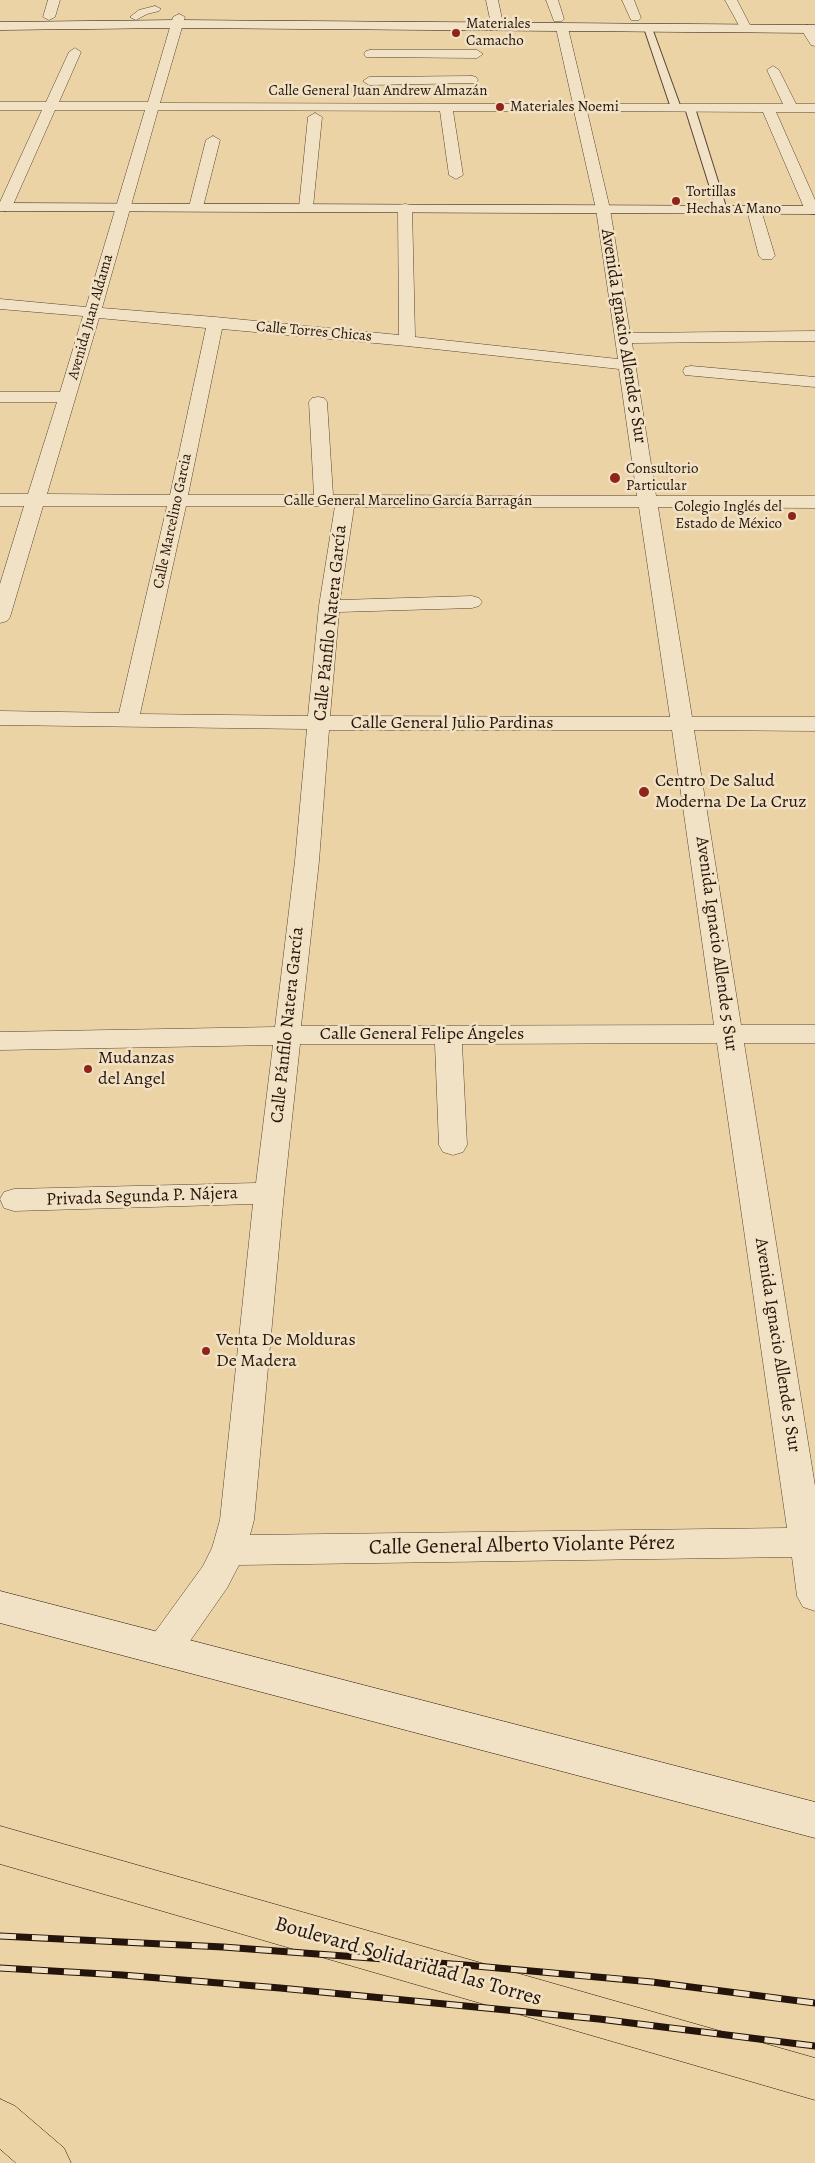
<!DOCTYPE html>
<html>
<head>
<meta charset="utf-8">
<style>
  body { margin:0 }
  canvas { display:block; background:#ebd3a6 }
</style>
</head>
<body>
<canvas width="815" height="2163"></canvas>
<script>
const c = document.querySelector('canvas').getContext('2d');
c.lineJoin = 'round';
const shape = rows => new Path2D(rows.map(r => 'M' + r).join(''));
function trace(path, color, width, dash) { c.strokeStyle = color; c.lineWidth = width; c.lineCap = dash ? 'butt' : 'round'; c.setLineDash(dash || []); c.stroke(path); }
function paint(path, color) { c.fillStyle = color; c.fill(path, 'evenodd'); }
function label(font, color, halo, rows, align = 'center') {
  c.font = font + ' Alegreya,serif'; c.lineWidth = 5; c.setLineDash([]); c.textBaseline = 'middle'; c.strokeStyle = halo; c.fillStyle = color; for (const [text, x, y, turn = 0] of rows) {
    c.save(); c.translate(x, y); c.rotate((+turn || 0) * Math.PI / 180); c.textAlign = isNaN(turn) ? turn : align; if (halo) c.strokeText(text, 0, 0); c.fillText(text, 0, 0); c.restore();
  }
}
const lane = shape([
  [648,25,652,28,681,108,679,110,676,111,671,108,644,28,648,25],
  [690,105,695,108,727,210,726,212,722,213,717,210,685,108,690,105]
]);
const street = shape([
  [48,0,60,0,55,17,49,20,43,17,48,0],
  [486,0,498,0,502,19,500,21,492,21,490,19,486,0],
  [546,0,558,0,564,19,562,21,554,21,546,0],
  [622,0,634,0,641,18,639,20,631,20,622,0],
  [725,0,737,0,752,29,750,31,742,31,725,0],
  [155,6,161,9,159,11,147,14,136,20,130,17,139,10,155,6],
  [179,14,185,17,160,103,573,104,556,28,562,24,568,28,586,104,783,104,767,70,773,66,779,70,796,104,815,104,815,112,776,112,815,200,815,214,812,214,807,213,805,210,763,112,587,111,610,209,630,333,815,331,815,341,632,343,656,496,815,496,815,508,658,507,692,717,815,717,815,731,694,730,741,1025,815,1025,815,1043,744,1043,815,1486,815,1611,803,1607,797,1596,792,1557,239,1565,227,1588,176,1661,163,1666,150,1661,145,1650,150,1639,203,1566,212,1548,220,1520,253,1204,14,1211,4,1208,0,1199,4,1192,14,1189,256,1183,273,1045,0,1050,0,1032,275,1027,295,861,307,729,0,725,0,711,119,713,167,506,43,506,10,617,7,621,0,623,0,584,24,506,0,506,0,494,28,494,57,402,0,402,0,392,60,392,83,316,0,309,0,299,86,307,145,110,55,110,12,207,10,210,5,211,0,210,0,202,42,110,0,110,0,102,46,102,69,52,75,48,81,52,59,102,148,102,173,17,179,14],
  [158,110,440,111,449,175,456,179,463,175,453,111,574,111,596,209,618,359,415,337,412,208,410,205,405,204,400,205,398,208,399,335,215,317,102,308,158,110],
  [99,318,206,328,170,495,47,494,99,318],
  [222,329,407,346,619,369,637,496,333,495,327,402,324,398,318,397,312,398,309,402,314,495,188,495,222,329],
  [186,506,335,506,319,606,308,716,140,714,186,506],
  [354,507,639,507,670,717,330,716,339,612,472,608,479,606,482,602,479,598,472,596,340,600,354,507],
  [329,730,672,730,714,1025,301,1026,319,861,329,730],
  [717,1043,787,1528,250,1535,254,1520,284,1193,300,1044,435,1044,439,1145,443,1152,453,1155,463,1152,467,1145,462,1044,717,1043],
  [807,25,811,27,815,32,815,46,811,45,801,29,807,25],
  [370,50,477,50,483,54,477,58,366,57,364,54,366,51,370,50],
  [472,76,476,77,478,80,476,83,369,85,363,81,369,77,472,76],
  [315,113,322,117,313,207,311,210,306,211,301,210,299,207,308,117,315,113],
  [213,136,220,140,203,207,201,210,196,211,191,210,189,207,206,140,213,136],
  [754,206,759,207,761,210,775,256,772,259,762,259,759,256,747,210,749,207,754,206],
  [691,366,815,377,815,387,685,375,683,371,685,367,691,366]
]);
const secondary = shape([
  [177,20,815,25,815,33,177,28,0,30,0,22,177,20],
  [0,203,815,206,815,214,0,211,0,203],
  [0,1591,815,1802,815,1838,0,1623,0,1591]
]);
const highway = shape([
  [0,1826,815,2058,815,2100,0,1864,0,1826],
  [0,2099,15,2106,64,2148,71,2163,16,2163,0,2149,0,2099]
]);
const rail = shape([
  [0,1936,223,1947,465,1965,652,1982,815,2003],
  [0,1968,122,1975,280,1988,599,2019,815,2046]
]);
const markers = [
  [456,33,5,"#8f2418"],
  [500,107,5,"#8f2418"],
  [676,201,5,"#8f2418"],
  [615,478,6,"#8f2418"],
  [792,516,5,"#8f2418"],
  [644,792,6,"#8f2418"],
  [88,1069,5,"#8f2418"],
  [206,1351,5,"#8f2418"]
];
const farPoinames = [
  ["Materiales",466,24],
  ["Camacho",466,41],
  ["Materiales Noemi",510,107],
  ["Tortillas",686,192],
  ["Hechas A Mano",686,209],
  ["Consultorio",626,469],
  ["Particular",626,486],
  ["Colegio Inglés del",782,507,"right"],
  ["Estado de México",782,524,"right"]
];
const farStreetnames = [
  ["Calle General Juan Andrew Almazán",378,91],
  ["Avenida Juan Aldama",91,317,-74],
  ["Calle Torres Chicas",314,332,5],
  ["Calle General Marcelino García Barragán",408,501],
  ["Calle Marcelino Garcia",173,521,-78]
];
const streetNames = [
  ["Avenida Ignacio Allende 5 Sur",623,336,81],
  ["Calle Pánfilo Natera García",331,623,-84],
  ["Calle General Julio Pardinas",452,724],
  ["Avenida Ignacio Allende 5 Sur",716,944,82],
  ["Calle Pánfilo Natera García",288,1025,-84],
  ["Calle General Felipe Ángeles",422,1035],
  ["Privada Segunda P. Nájera",142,1197,-2],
  ["Avenida Ignacio Allende 5 Sur",777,1345,81]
];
const poiNames = [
  ["Centro De Salud",655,782],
  ["Moderna De La Cruz",655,803],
  ["Mudanzas",98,1059],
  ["del Angel",98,1080],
  ["Venta De Molduras",216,1341],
  ["De Madera",216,1362]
];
const nearStreetnames = [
  ["Calle General Alberto Violante Pérez",522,1546,-1],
  ["Boulevard Solidaridad las Torres",408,1962,16]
];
trace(lane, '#564432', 2);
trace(street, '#564432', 1);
trace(secondary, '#24140b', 1);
trace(highway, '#24140b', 1);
paint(lane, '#f2e2c5');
paint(street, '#f2e2c5');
paint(secondary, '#f2e2c5');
paint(highway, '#ebd3a6');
trace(rail, '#24140b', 7);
trace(rail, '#f2e2c5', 5, [16]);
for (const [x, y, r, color] of markers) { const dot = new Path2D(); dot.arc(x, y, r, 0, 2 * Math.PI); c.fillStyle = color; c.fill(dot); trace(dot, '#f2e2c5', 2); }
label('15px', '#24140b', '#f2e2c5', farPoinames, 'left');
label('15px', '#24140b', '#f2e2c5', farStreetnames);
label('18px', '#24140b', '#f2e2c5', streetNames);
label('18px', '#24140b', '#f2e2c5', poiNames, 'left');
label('21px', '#24140b', '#f2e2c5', nearStreetnames);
</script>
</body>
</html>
